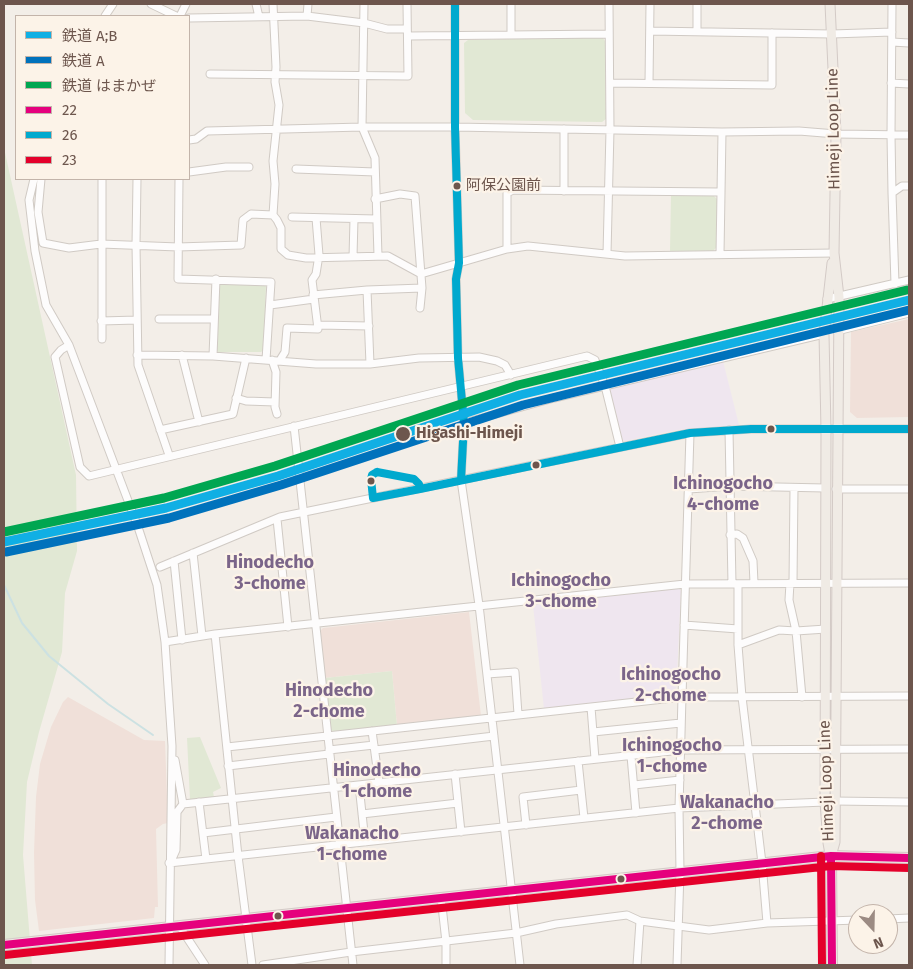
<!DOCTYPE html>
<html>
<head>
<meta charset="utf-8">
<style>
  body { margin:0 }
  #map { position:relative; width:913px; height:969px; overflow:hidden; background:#f3eee8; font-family:"Fira Sans","Noto Sans JP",sans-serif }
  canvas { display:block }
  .frame { position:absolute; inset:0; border:5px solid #6d564d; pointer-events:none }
  .legend { position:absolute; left:15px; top:15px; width:175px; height:165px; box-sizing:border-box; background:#fcf3e8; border:1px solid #c3b4aa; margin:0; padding:6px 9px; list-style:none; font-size:15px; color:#6d564d }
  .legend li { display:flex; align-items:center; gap:10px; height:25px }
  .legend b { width:25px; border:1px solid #c3b4aa }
  .north { position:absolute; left:848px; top:904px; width:50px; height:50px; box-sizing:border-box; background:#fcf3e8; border:1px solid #c3b4aa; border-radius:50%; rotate:159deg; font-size:14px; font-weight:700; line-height:20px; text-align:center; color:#6d564d }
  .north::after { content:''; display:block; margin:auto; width:18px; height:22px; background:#9c8b83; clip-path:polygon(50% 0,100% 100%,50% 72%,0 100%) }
</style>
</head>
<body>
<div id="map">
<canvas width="913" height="969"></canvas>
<div class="frame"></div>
<ul class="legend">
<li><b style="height:6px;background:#10afe4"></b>鉄道 A;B</li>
<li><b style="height:6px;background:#0072bc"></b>鉄道 A</li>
<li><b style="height:6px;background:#00a651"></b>鉄道 はまかぜ</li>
<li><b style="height:6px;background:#e5007d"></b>22</li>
<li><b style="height:6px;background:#00a9ce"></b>26</li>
<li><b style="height:6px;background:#e4002b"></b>23</li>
</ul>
<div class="north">N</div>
</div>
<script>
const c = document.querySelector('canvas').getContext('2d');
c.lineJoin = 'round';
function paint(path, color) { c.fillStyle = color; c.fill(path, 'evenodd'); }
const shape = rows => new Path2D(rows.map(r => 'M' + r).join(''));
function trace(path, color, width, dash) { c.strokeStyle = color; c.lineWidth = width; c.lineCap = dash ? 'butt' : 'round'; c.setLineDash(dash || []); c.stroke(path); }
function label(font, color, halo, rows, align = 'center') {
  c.font = font + ' "Fira Sans","Noto Sans JP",sans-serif'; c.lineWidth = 4.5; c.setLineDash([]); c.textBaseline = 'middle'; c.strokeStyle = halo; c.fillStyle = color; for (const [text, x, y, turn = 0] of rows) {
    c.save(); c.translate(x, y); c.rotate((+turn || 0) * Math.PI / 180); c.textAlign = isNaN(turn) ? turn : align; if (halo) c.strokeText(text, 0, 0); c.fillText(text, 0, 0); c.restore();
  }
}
const commercial = shape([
  [909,319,909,417,857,418,850,412,851,332],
  [469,612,481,716,397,726,392,671,325,678,320,631,323,628],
  [68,697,144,740,165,741,168,823,163,824,156,829,158,907,155,907,154,918,39,931,35,900,34,853,36,797,40,764,51,727,63,702]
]);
const education = shape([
  [723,361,739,425,677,430,625,441,621,439,610,392,611,388],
  [679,588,681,591,676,694,544,709,533,605]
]);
const green = shape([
  [602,37,605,41,606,119,602,122,473,120,465,113,464,43,468,40],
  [4,148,76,475,77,551,65,593,62,652,39,732,27,782,23,855,32,965,4,965],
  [671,195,714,196,717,199,717,247,713,251,670,251],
  [221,284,266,285,264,350,261,352,218,352,216,349,218,288],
  [392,671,397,726,334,732,330,729,325,678],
  [200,737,221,788,213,792,214,797,190,800,187,738]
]);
const stream = shape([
  [4,585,22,623,49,656,108,704,153,735]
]);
const minor = shape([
  [151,4,176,16],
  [256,4,259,17],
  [364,4,362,127,375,158,378,256],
  [455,4,455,127,459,263,456,279,458,358,464,423,461,480,479,605,520,965],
  [511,4,511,34],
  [697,4,697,31],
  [105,16,113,4],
  [180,16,186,4],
  [307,16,308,4],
  [189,18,307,16,364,23,387,29,407,29],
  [650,31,832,34,892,32],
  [408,36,609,34],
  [892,42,909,43],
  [210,74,408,76,407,4],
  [610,83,772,85,772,33],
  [649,83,650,4],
  [891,83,909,84],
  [189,140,196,139,207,131,362,127,455,127,722,132,799,131,836,134,909,135],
  [296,169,375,172],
  [189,172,226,167,249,167],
  [34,179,29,200,35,251,46,305,69,345,138,527,157,585,165,642,172,746,169,965],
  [41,179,38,212,43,243,69,248,101,244,178,247,241,245,243,220,251,214,273,215,277,220,281,228,281,249,288,255,306,258,388,256,421,274,507,249,528,246,625,256,834,253],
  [137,179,136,245,138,365,169,455],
  [179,179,178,279,271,282,266,360],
  [564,191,564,129],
  [892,193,891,135,892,4],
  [375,199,400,194,415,196,422,288,420,308],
  [273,215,275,184,273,161,279,105,275,82,276,67,273,4],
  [292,217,376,219],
  [507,249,507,193,513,190,720,192],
  [607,254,610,130,609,4],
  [720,254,722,132],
  [353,257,354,219],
  [895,284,892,193,902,186,909,186],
  [367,290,370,364],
  [313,295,367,290,422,288],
  [827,299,909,280],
  [270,305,314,299],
  [159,319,214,319],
  [101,321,137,320],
  [318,325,369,326],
  [837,331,909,313],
  [102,339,102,179],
  [69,345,61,350,55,357,80,467,89,476,587,356,595,360,605,386,620,447],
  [137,355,213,356,316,364,370,364,419,358,479,357,497,361,505,365,511,375],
  [182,355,199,422],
  [213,356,216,279],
  [272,360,276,372,275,407,277,414],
  [280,360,285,352,287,328,318,329,312,280,316,274,319,255,316,218],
  [236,398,246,401,275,402],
  [464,423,554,398,824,334],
  [294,426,353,965],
  [160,430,233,414,246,358],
  [729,430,732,584],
  [689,489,730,486,825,488],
  [836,489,909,489],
  [277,519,288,627],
  [730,535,737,534,743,538,753,561,754,583],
  [193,553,202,636],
  [174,561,182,640],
  [160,567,280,517,690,433,751,429,909,429],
  [790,583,789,600,796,631,802,697],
  [793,583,794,488],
  [738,584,738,645,742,697,762,863,767,923],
  [684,625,738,629],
  [215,634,238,856,252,965],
  [165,642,215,634,685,584,909,583],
  [738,645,779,630,796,631,826,629],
  [487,674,515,672,518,714],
  [591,707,595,759],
  [372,731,379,783],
  [593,732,681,723],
  [227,747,682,697,909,696],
  [329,750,374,745],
  [375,750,494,736],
  [631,756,636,813],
  [175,760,183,804],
  [578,761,584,818],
  [228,766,329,754],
  [455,774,461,832],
  [359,785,365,842],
  [634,785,680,780],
  [834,801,909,802],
  [199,802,206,859],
  [362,814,458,803],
  [526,825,523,797,581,790],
  [203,833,336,817],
  [171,861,176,850,177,812,183,804,681,750,909,749],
  [169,863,679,808,825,802],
  [441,897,446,942,446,965],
  [888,919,909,918],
  [180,927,205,965],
  [263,965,351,952,516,933,556,924,627,915,640,921,709,930,767,923,858,920],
  [637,965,640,921],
  [677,965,680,872,679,808,682,697,690,433]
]);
const major = shape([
  [830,4,836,134,834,253,839,297,835,842,831,856],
  [830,854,828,843,825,802,826,430,824,334,832,263]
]);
const highway = shape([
  [831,856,832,965],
  [4,945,831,856,909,858]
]);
const bus1 = shape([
  [831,856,832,965],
  [4,945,831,856,909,858]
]);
const bus2 = shape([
  [455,4,455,127,459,263,456,279,458,358,464,423,461,480],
  [377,472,414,479,419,484,420,489,373,498,371,479,372,475,377,472],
  [420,489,690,433,751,429,909,429]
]);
const bus3 = shape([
  [821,856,822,965],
  [5,955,831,866,909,868]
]);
const rail1 = shape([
  [4,542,166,508,278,476,520,395,909,300]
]);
const rail2 = shape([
  [6,552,169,518,281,485,523,405,909,310]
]);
const rail3 = shape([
  [4,532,164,498,275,466,518,385,907,290]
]);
const markers = [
  [457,186,4.5,"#6d564d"],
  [771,429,4.5,"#6d564d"],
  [403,434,8,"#6d564d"],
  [536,465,4.5,"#6d564d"],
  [371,481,4.5,"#6d564d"],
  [621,879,4.5,"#6d564d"],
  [278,916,4.5,"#6d564d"]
];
const busNames = [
  ["阿保公園前",466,186]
];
const streetNames = [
  ["Himeji Loop Line",834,129,-91],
  ["Himeji Loop Line",827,781,-92]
];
const stopNames = [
  ["Higashi-Himeji",416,434]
];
const neighbourhoodNames = [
  ["Ichinogocho",723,484],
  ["4-chome",723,505],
  ["Hinodecho",270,563],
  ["3-chome",270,584],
  ["Ichinogocho",561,581],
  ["3-chome",561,602],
  ["Ichinogocho",671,675],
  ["2-chome",671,696],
  ["Hinodecho",329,691],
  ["2-chome",329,712],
  ["Ichinogocho",672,746],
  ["1-chome",672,767],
  ["Hinodecho",377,771],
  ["1-chome",377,792],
  ["Wakanacho",727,803],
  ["2-chome",727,824],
  ["Wakanacho",352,834],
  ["1-chome",352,855]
];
paint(commercial, '#f0e0d9');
paint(education, '#efe6ef');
paint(green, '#e1e8d4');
trace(stream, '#cce1e2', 2);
trace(minor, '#d0cac4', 9);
trace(major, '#d3cac6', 11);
trace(highway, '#d3cac6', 12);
trace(minor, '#fdfcfc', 7);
trace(major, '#f0ebe5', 9);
trace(highway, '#efe7e4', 10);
trace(bus1, '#e5007d', 8);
trace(bus2, '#00a9ce', 8);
trace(bus3, '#e4002b', 8);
trace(rail1, '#10afe4', 9);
trace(rail2, '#0072bc', 9);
trace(rail3, '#00a651', 9);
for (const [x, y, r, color] of markers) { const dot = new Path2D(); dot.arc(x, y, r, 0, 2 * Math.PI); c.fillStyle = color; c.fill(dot); trace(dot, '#fcf3e8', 2); }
label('15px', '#6d564d', '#fcf3e8', busNames, 'left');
label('16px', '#6d564d', '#fcf3e8', streetNames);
label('bold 16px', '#6d564d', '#fcf3e8', stopNames, 'left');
label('bold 18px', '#7b6589', '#fcf3e8', neighbourhoodNames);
</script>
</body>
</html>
